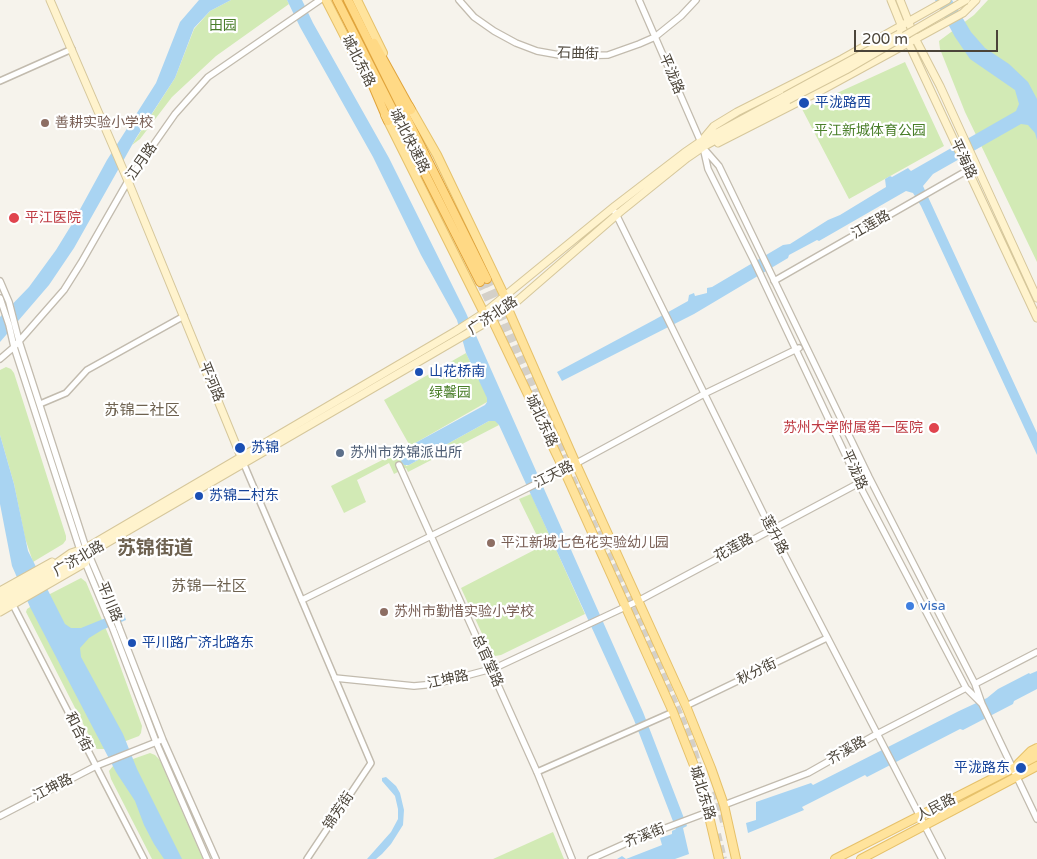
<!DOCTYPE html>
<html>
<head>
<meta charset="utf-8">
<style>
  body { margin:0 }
  #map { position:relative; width:1037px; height:859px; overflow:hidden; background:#f6f3ec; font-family:"Varela Round",sans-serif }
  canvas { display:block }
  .scale { position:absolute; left:854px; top:30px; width:144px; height:22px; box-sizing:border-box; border:2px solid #4b4439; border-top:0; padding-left:6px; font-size:15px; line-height:18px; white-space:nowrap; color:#4b4439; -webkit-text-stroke:4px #fff; paint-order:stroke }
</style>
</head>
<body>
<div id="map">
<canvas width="1037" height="859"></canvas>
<div class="scale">200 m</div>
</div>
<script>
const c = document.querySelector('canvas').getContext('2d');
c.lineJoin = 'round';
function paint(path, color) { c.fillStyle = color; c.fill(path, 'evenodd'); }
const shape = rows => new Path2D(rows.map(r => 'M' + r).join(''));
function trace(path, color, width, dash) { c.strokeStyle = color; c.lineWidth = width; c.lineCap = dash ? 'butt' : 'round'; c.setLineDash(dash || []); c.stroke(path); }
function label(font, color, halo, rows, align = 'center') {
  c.font = font + ' "Varela Round","Noto Sans SC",sans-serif'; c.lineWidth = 4.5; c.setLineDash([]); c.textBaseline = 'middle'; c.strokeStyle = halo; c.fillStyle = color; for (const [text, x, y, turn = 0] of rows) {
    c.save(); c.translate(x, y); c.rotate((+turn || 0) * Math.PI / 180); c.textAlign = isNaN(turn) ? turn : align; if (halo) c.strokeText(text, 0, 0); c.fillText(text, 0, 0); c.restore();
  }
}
const green = shape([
  [231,0,287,0,289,4,216,56,172,97,140,139,132,145,175,78,194,29,210,11],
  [988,0,1037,0,1037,262,965,112,940,49,939,41,974,15],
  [905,62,944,146,849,199,802,109],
  [466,353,487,396,487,402,410,446,384,400],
  [6,367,11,369,14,373,66,536,66,540,63,544,33,562,25,538,14,484,0,435,0,370],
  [489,421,496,421,499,425,408,472,406,468,394,474,389,463,357,480,366,502,344,513,331,486,406,448,407,451,404,454,406,466,409,465],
  [531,494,585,614,501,655,495,656,490,651,461,588,542,546,519,499],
  [81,578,86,582,111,641,142,726,141,733,139,736,105,749,97,749,95,747,26,612,27,609,50,594],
  [150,753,155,755,160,760,203,859,152,859,111,779,109,771,113,766],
  [553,832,564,859,493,859]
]);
const water = shape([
  [199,0,231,0,210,11,194,28,175,78,136,138,74,248,49,285,0,342,0,317,29,287,56,250,72,224,107,160,156,83,180,22],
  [287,0,302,0,313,23,389,158,466,313,643,712,687,826,683,828,689,854,675,859,617,859,622,856,626,859,662,845,660,838,672,834,672,831,676,829,634,720,499,425,495,421,489,421,409,465,404,465,401,461,402,456,407,451,406,448,485,405,487,402,487,398,466,353,457,320,421,255,373,157,300,27],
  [935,0,952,0,971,32,985,48,1009,64,1028,82,1037,99,1037,140,1035,133,1028,125,1021,124,933,174,923,186,1037,433,1037,455,921,206,913,193,906,191,819,241,817,240,789,255,788,258,694,314,562,381,557,372,654,320,688,301,689,295,694,293,695,296,707,293,707,288,712,287,783,245,790,244,828,220,840,215,886,187,885,179,890,176,892,177,908,168,911,171,1016,111,1019,104,1015,90,970,59,955,37],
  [0,435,14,484,28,551,65,624,71,628,81,628,123,611,126,620,102,630,89,638,80,648,81,657,123,734,137,769,182,859,164,859,154,844,144,825,135,801,116,772,30,607,12,566,0,504],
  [1037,671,1037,689,1014,701,1013,704,963,730,960,729,867,777,865,775,802,807,804,810,748,833,746,823,756,820,756,802,811,783,813,785,959,711,987,698,998,689,1029,673,1030,674],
  [386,777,396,786,400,793,404,810,403,825,391,844,382,854,376,859,367,859,391,832,398,819,398,809,395,796,382,781,382,778]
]);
const trunkTunnel = shape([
  [487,279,568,456],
  [480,282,641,626,690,739,712,813],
  [716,791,725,826],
  [717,834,723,859]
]);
const minor = shape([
  [0,81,72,49],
  [774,281,968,170],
  [40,404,66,393,87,370,184,316],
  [243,462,371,763,307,859],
  [13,605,144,859],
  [686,706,827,638],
  [537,772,673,712]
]);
const tertiary = shape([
  [459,0,474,17,494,31,516,43,537,51,565,56,608,55,639,44,655,37,681,16,696,0],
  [639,0,703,147,708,169,754,261,863,492,966,688,982,704],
  [705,150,719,166,869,477,975,684,982,704,1037,819],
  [615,212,765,517,942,859],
  [0,281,9,302,19,341,86,548,113,611],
  [0,298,9,325,14,347,80,550,107,615],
  [0,359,14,347,64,290,81,263,128,181,175,114,208,77,320,0],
  [399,465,537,772,572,859],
  [302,600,564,470,704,394,799,348],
  [119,627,163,740,216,859],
  [113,629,156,742,207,859],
  [335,678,414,686,435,684,495,668,638,601,859,483],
  [975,684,1037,652],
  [724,805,808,773,877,734,966,688],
  [0,816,96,766,159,741],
  [591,859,631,841,708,812]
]);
const secondary = shape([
  [50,0,128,181,241,457],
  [891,0,908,42,1037,318],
  [900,0,915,38,940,86,1037,298],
  [704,138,714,126,737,112,842,59,947,0],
  [718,143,822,90,963,13,976,0],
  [0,591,52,562],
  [0,598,44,572,71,553,86,548,456,331,484,313,615,206,684,153,700,142,785,96],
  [0,605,492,319,508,309,620,212,687,158,703,147,788,100],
  [0,612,85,563,89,554]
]);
const primary = shape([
  [326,0,366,78],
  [357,0,383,53],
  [409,106,437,155,505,297,508,309,576,464,686,706,711,768,724,805,736,859],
  [385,115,484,313,492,319,564,470,673,712,695,768,708,812,719,859],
  [1018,764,1031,751,1037,748],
  [835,859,1037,756],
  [861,859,1037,766]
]);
const trunk = shape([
  [337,0,480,282],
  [348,0,487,279],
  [374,43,411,110],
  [356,46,388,121]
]);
const tertiaryBridge = shape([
  [113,611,119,627],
  [107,615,113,629]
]);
const secondaryBridge = shape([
  [785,96,899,34],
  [788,100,846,70,966,0]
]);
const markers = [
  [804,103,6,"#1a4fb4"],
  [45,123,5,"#8d6e63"],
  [14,218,6,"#e0444e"],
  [419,372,5,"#1a4fb4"],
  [934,428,6,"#e0444e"],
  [240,448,6,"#1a4fb4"],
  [340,453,5,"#5c6f8a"],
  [199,496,5,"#1a4fb4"],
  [491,543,5,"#8d6e63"],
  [910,606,5,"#3f7fe0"],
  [384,612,5,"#8d6e63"],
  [132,643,5,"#1a4fb4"],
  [1021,768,6,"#1a4fb4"]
];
const parkNames = [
  ["田园",223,26],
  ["平江新城体育公园",870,131],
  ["绿馨园",450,393]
];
const streetNames = [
  ["石曲街",578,54,2],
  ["城北东路",358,61,63],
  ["平泷路",671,74,67],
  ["城北快速路",409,141,63],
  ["平海路",963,159,65],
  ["江月路",142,162,-55],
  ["江莲路",871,225,-30],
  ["广济北路",493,316,-34],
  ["平河路",211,382,68],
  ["城北东路",541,421,65],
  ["平泷路",854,470,66],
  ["江天路",554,475,-27],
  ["莲升路",774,535,62],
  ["花莲路",734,548,-29],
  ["广济北路",79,559,-30],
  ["平川路",109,602,68],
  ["总官堂路",487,661,66],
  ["秋分街",757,672,-26],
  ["江坤路",448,680,-12],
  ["和合街",78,732,63],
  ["齐溪路",847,751,-29],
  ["江坤路",53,788,-27],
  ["城北东路",702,793,73],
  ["人民路",936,808,-27],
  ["锦芳街",339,811,-56],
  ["齐溪街",645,836,-21]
];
const transitNames = [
  ["平泷路西",815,103],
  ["山花桥南",429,372],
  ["苏锦",251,448],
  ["苏锦二村东",209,496],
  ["平川路广济北路东",142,643],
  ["平泷路东",1010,768,"right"]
];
const educationNames = [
  ["善耕实验小学校",55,123],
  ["平江新城七色花实验幼儿园",501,543],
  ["苏州市勤惜实验小学校",394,612]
];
const healthNames = [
  ["平江医院",25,218],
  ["苏州大学附属第一医院",923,428,"right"]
];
const serviceNames = [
  ["苏州市苏锦派出所",350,453]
];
const shopNames = [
  ["visa",920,606]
];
const neighbourhoodNames = [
  ["苏锦二社区",142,411],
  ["苏锦一社区",209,587]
];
const districtNames = [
  ["苏锦街道",155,549]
];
paint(green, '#d2eab5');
paint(water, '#a9d4f2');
trace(trunkTunnel, '#d4d0c8', 8, [8, 4]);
trace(minor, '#c2bbae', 8);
trace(tertiary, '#c2bbae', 8);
trace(secondary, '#d6c79b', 9);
trace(primary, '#e6c16a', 10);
trace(trunk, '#e0a43c', 10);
trace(minor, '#fff', 5);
trace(tertiary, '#fff', 5.5);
trace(secondary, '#fff3cd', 7);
trace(primary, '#ffe39c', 8);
trace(trunk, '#ffd985', 8);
trace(tertiaryBridge, '#c2bbae', 8, []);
trace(secondaryBridge, '#d6c79b', 9, []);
trace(tertiaryBridge, '#fff', 5.5);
trace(secondaryBridge, '#fff3cd', 7);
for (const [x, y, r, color] of markers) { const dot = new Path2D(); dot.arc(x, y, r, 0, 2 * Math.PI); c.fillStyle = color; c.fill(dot); trace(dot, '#fff', 2); }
label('14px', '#4a7f2a', '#fff', parkNames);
label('14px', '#4b4439', '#fff', streetNames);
label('14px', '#164399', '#fff', transitNames, 'left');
label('14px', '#785e54', '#fff', educationNames, 'left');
label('14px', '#be3a42', '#fff', healthNames, 'left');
label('14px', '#4e5e75', '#fff', serviceNames, 'left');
label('14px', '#366cbe', '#fff', shopNames, 'left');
label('15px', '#6e6250', '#fff', neighbourhoodNames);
label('bold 19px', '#6e6250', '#fff', districtNames);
</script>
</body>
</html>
